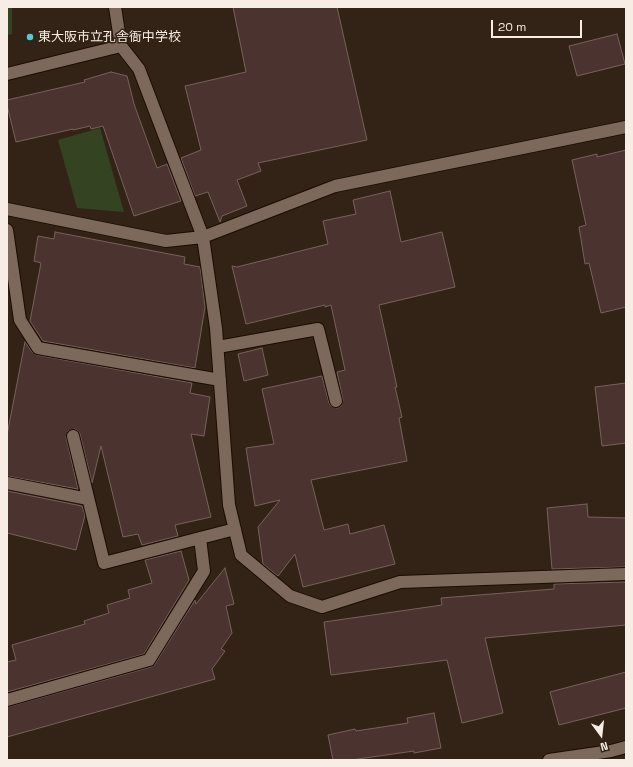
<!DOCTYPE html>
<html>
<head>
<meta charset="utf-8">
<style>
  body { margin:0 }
  #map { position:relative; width:633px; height:767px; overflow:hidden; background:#332316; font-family:"Space Grotesk",sans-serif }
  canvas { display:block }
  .frame { position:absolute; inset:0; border:8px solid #f8ede4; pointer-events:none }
  .north { position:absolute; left:581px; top:715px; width:40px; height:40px; -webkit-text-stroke:3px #332316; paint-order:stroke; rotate:165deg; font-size:11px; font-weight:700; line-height:16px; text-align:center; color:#f8ede4 }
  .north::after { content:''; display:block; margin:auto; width:14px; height:18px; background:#f8ede4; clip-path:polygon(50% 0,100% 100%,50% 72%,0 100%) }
  .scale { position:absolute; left:491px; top:20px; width:91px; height:18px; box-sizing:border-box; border:2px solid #f8ede4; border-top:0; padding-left:5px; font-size:12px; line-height:14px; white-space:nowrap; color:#f8ede4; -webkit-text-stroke:3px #332316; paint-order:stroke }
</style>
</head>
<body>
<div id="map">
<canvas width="633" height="767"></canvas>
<div class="frame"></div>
<div class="north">N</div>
<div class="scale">20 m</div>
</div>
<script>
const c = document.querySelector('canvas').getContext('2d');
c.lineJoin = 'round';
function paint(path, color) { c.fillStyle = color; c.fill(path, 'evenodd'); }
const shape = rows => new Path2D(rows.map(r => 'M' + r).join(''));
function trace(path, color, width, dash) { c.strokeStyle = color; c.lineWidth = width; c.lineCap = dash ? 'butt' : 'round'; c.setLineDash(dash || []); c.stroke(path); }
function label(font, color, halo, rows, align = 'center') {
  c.font = font + ' "Space Grotesk","Noto Sans JP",sans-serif'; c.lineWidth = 3; c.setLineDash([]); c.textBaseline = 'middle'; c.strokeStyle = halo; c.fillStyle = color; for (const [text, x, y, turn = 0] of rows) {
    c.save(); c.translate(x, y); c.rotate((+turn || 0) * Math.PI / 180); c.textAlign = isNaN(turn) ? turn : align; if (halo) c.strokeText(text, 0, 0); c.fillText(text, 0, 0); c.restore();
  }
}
const green = shape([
  [7,7,12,7,12,34,7,35],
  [100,128,124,212,77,208,58,140]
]);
const building = shape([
  [233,7,337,7,367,140,258,163,261,171,237,180,247,206,222,216,220,222,208,192,195,196,181,158,201,150,185,86,246,72,233,7],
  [617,34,625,64,577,76,569,46,617,34],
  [111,72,127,76,134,104,157,168,167,164,181,201,134,216,103,126,91,129,90,126,73,130,73,129,16,142,7,105,7,100,85,82,84,80,111,72],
  [626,150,626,307,601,313,589,263,585,264,579,227,586,225,572,160,597,154,597,157,626,150],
  [390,191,401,242,442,232,455,287,379,305,397,387,395,387,402,417,399,418,407,461,311,480,324,530,348,524,350,534,384,525,395,564,303,587,295,554,278,576,263,564,258,527,280,500,255,506,246,448,274,444,262,389,322,376,329,403,331,406,337,408,341,406,343,400,337,372,345,370,331,305,325,307,325,305,246,324,232,266,237,267,328,244,323,221,356,214,353,200,390,191],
  [55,232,185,257,184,264,200,267,205,307,195,368,43,341,30,321,41,263,34,261,38,236,54,239,55,232],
  [25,342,32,352,37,355,192,383,190,393,210,397,204,436,191,434,211,517,175,525,178,536,142,545,138,534,123,537,101,446,92,483,80,434,78,431,75,429,68,431,66,437,78,489,7,476,7,435,25,342],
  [262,348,268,375,244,381,238,354,262,348],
  [626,383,626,443,602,446,595,387,626,383],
  [7,491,82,506,85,515,76,550,7,533,7,491],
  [587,504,588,517,626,518,626,567,552,569,547,508,587,504],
  [181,551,189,580,144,654,7,692,7,662,16,660,12,645,85,624,84,621,109,613,107,605,130,598,128,590,152,583,145,560,181,551],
  [225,568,234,604,226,606,232,633,221,649,225,651,212,669,215,679,7,737,7,707,151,667,155,664,195,600,196,604,225,568],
  [626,582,626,625,485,638,503,713,462,723,447,660,331,675,324,622,442,605,441,598,554,589,554,584,626,582],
  [626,672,626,708,559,725,550,692,626,672],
  [434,713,441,748,414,753,414,751,351,760,333,760,328,735,355,729,356,731,408,723,407,718,434,713]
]);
const lane = shape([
  [218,347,318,329,336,401]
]);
const street = shape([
  [121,46,139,69,203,237,335,186,626,127],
  [7,74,121,46,115,7],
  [7,209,166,241,203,237,216,328,229,505,241,555,290,596,322,607,400,582,626,574],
  [7,230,20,320,38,348,220,380],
  [73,436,104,563,235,529],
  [7,483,88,499],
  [7,700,149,660,204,571,200,538],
  [549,760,611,751,626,747]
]);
const markers = [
  [30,37,4,"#52cbd9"]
];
const poiNames = [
  ["東大阪市立孔舎衙中学校",38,37]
];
paint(green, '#344322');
paint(building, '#4b3430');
trace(building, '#79605b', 1);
trace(lane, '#1b0c02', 14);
trace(street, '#1b0c02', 14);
trace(lane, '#7d695b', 12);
trace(street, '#7d695b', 12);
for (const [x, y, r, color] of markers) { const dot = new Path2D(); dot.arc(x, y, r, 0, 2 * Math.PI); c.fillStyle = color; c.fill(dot); trace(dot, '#332316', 1.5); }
label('13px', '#f8ede4', '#332316', poiNames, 'left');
</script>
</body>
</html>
